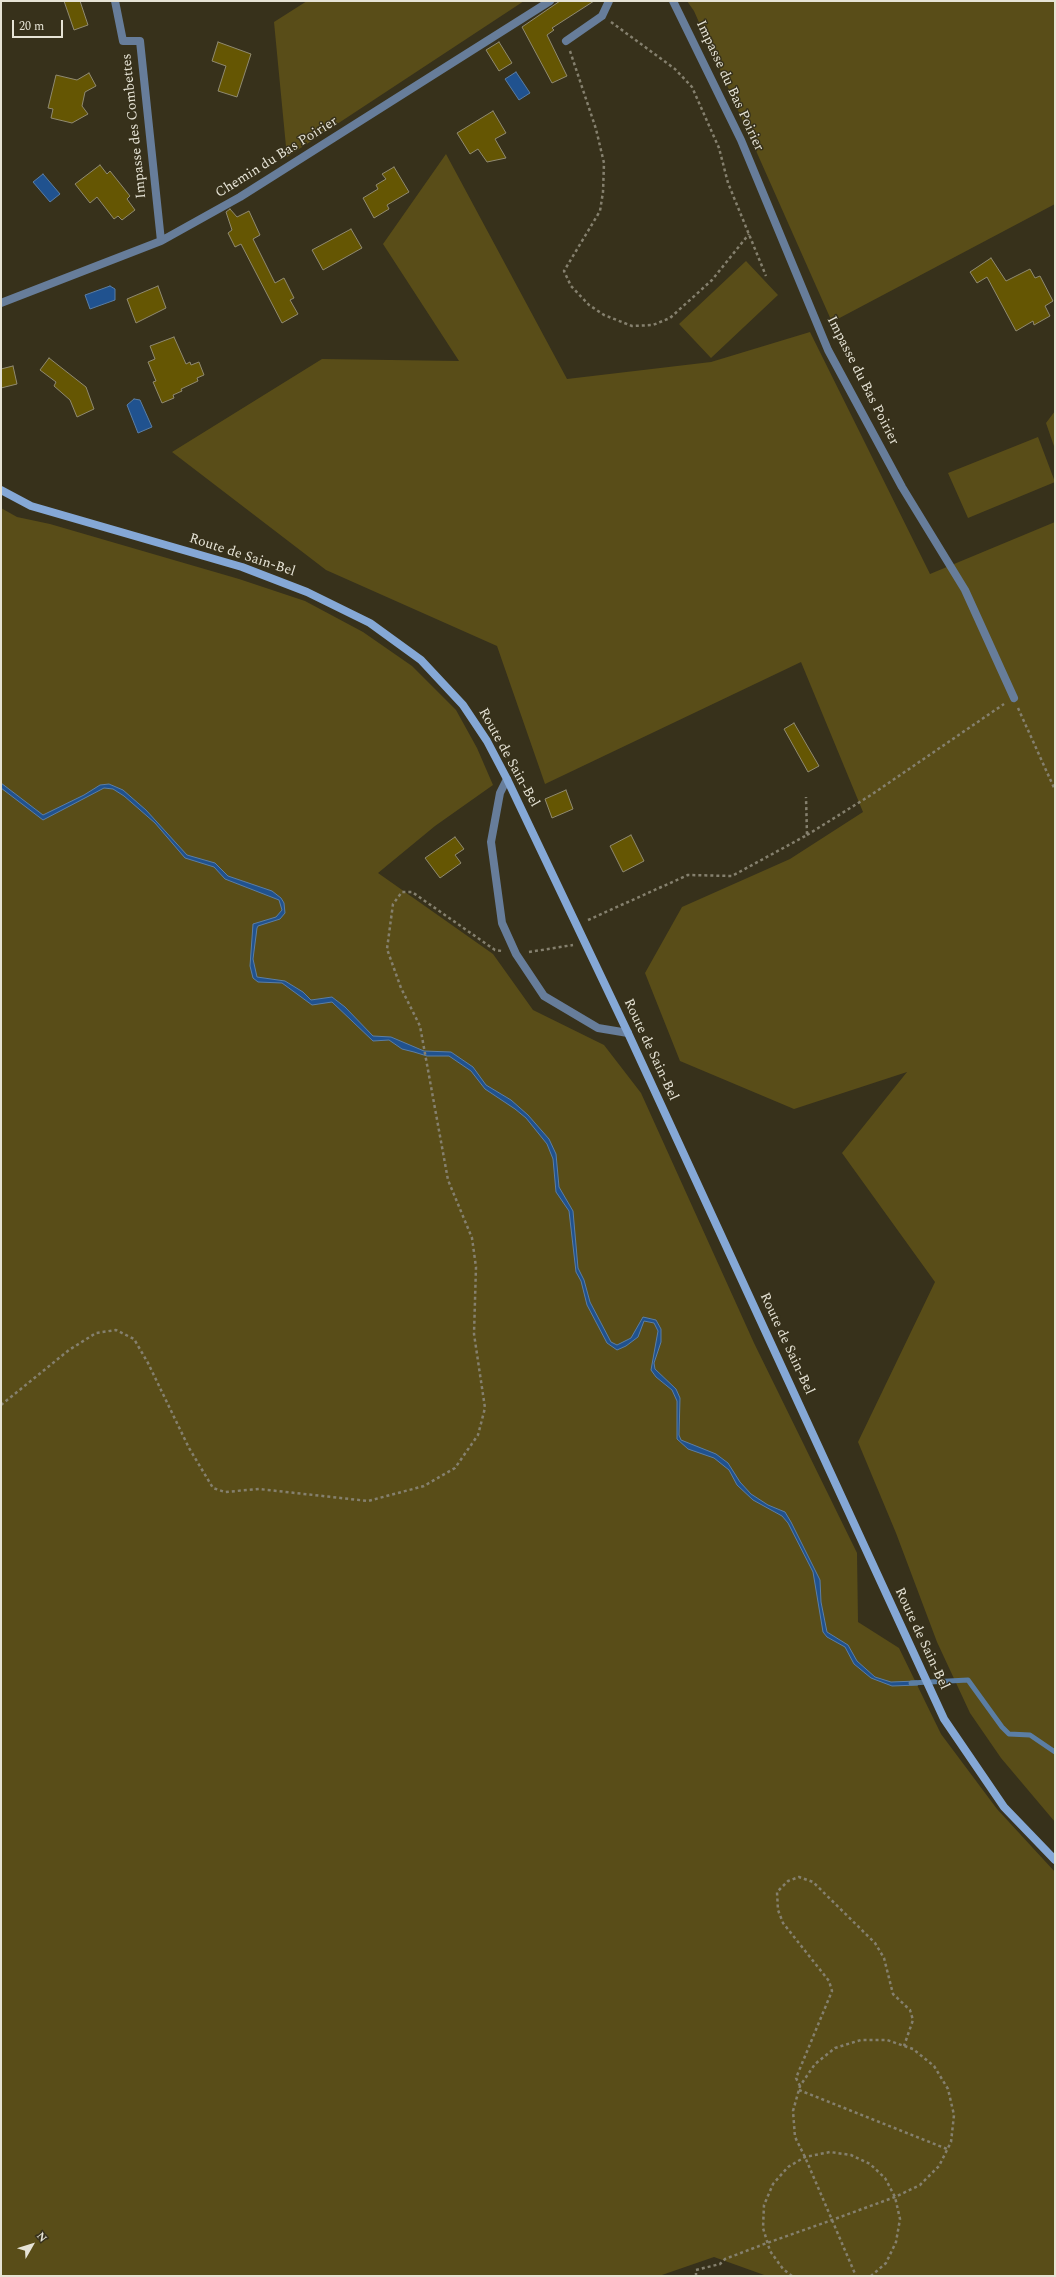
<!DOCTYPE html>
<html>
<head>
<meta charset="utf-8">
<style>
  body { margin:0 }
  #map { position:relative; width:1056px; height:2277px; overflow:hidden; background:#37311b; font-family:Spectral,serif }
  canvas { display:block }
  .frame { position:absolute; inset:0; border:2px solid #e6e3d5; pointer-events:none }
  .north { position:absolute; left:12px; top:2225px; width:40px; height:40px; -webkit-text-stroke:3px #37311b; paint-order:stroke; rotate:51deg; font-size:11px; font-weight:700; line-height:16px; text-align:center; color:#e6e3d5 }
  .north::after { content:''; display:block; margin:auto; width:14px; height:18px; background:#e6e3d5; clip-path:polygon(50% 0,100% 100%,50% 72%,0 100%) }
  .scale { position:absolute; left:12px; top:20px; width:51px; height:18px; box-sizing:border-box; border:2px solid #e6e3d5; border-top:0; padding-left:5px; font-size:12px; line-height:14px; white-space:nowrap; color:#e6e3d5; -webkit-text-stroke:3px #37311b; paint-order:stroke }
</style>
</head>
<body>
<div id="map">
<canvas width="1056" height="2277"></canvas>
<div class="frame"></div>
<div class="north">N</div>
<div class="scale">20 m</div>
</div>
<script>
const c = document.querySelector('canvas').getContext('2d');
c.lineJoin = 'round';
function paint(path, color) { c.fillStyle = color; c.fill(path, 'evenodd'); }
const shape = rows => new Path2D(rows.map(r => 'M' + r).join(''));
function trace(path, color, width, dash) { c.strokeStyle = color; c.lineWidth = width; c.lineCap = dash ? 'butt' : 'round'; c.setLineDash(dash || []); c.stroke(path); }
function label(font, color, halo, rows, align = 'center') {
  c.font = font + ' Spectral,serif'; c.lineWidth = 3; c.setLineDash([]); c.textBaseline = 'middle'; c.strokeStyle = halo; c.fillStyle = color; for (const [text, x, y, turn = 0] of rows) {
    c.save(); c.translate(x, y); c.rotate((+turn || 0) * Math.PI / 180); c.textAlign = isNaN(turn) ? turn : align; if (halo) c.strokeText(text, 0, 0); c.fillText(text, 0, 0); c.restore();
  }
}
const green = shape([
  [307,1,524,1,287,157,274,22],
  [687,1,1055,1,1055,204,832,322,694,11],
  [446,154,567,379,711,362,810,332,930,574,1055,522,1055,1822,1001,1758,970,1713,937,1642,896,1533,858,1442,935,1282,842,1153,907,1072,794,1109,680,1061,645,973,682,907,790,859,863,812,801,662,545,784,497,646,326,570,172,452,322,359,459,361,383,244],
  [746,261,778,295,711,358,679,324],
  [1055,411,1055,449,1046,423],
  [1038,437,1055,482,968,518,948,473],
  [1,508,17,517,50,524,239,579,305,601,363,632,412,666,456,710,477,748,493,785,435,826,378,873,493,954,533,1010,604,1045,641,1093,754,1343,857,1553,858,1622,899,1648,941,1734,997,1809,1055,1872,1055,2276,767,2276,714,2257,659,2276,1,2276]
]);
const water = shape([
  [516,72,530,93,519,100,505,79,516,72],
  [43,174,60,194,50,202,33,182,43,174],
  [110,286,115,289,115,300,90,309,85,295,110,286],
  [134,399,140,400,152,427,138,433,127,405,134,399],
  [1,783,43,815,84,795,100,785,109,784,123,790,146,810,187,855,215,863,228,876,272,891,281,898,284,903,285,913,280,919,258,926,257,928,253,959,257,977,285,981,303,992,311,1000,332,997,345,1007,373,1036,391,1037,424,1051,451,1052,473,1067,486,1085,511,1100,528,1115,549,1139,556,1154,559,1187,573,1211,578,1268,584,1280,590,1302,611,1342,617,1345,631,1338,643,1317,656,1320,661,1329,661,1342,654,1363,655,1369,676,1389,680,1398,679,1435,681,1440,716,1454,728,1463,740,1482,751,1494,768,1505,785,1512,791,1522,820,1580,821,1602,827,1632,848,1645,857,1661,875,1677,891,1682,917,1681,918,1685,892,1686,871,1678,854,1664,845,1647,827,1637,823,1632,813,1572,788,1523,782,1516,753,1500,737,1485,729,1470,714,1458,688,1449,677,1439,677,1401,672,1390,656,1377,651,1370,658,1331,654,1323,644,1321,638,1337,626,1346,617,1350,607,1343,587,1305,581,1281,576,1272,569,1211,556,1192,553,1159,547,1144,526,1118,515,1109,485,1089,471,1071,449,1056,427,1056,414,1052,402,1049,389,1040,373,1041,332,1002,312,1005,282,983,258,982,253,978,250,966,253,924,276,917,282,910,279,900,225,879,214,867,185,858,155,823,124,796,113,789,104,788,43,820,1,788,1,783]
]);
const stream = shape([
  [911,1683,968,1680,1002,1727,1009,1734,1030,1735,1055,1752]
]);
const building = shape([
  [64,1,80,1,88,25,74,30,64,1],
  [560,1,594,1,552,28,554,30,547,35,567,76,552,83,522,27,560,1],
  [218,42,251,54,237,97,218,91,226,66,212,61,218,42],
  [499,42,512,63,499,71,486,50,499,42],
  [89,73,96,86,85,92,82,106,88,114,72,123,51,118,53,109,48,108,56,75,77,80,89,73],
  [493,111,506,133,495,139,506,158,487,162,478,149,470,154,457,133,493,111],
  [100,165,107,174,110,171,130,196,127,199,135,210,122,220,118,216,114,219,97,197,90,203,75,184,100,165],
  [394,167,409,192,387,205,389,209,374,218,363,198,378,189,376,185,386,179,382,174,394,167],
  [230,209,237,217,249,211,260,235,253,239,275,283,284,278,294,298,290,300,298,314,282,323,241,244,235,247,228,233,232,230,226,212,230,209],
  [351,229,362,248,323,270,312,250,351,229],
  [991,258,1006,281,1030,269,1035,278,1040,276,1053,301,1045,306,1050,316,1034,325,1033,321,1016,331,987,277,977,283,970,272,991,258],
  [158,286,166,308,136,323,127,299,158,286],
  [174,337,186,364,190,362,191,365,199,362,204,375,197,378,198,381,181,389,182,391,173,395,174,398,162,403,153,382,156,381,148,362,155,359,150,346,174,337],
  [49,358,86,387,94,409,77,417,70,400,54,386,56,382,40,370,49,358],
  [13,366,17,384,1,388,1,369,13,366],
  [794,723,819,766,808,772,784,729,794,723],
  [566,790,573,809,552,818,545,799,566,790],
  [631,835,644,861,623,872,610,846,631,835],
  [455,837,464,849,455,855,461,863,440,878,425,858,455,837]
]);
const path = shape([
  [611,22,675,69,692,87,719,148,728,183,766,276],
  [570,51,596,129,604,163,603,192,600,211,564,271,571,286,589,305,604,315,632,326,653,325,670,318,712,280,749,234],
  [1018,708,1055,790],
  [807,835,871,795,1004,704],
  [588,920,688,875,732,876,807,835,806,797],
  [529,952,573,945],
  [1,1405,69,1350,96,1333,116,1330,134,1339,148,1363,189,1448,213,1488,225,1492,259,1489,368,1501,424,1486,455,1468,478,1435,485,1408,474,1334,476,1267,472,1238,448,1180,420,1026,401,988,387,949,393,904,402,892,412,892,495,950,502,951],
  [800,2086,796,2078,832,1991,829,1981,783,1923,778,1910,777,1892,788,1881,799,1877,813,1882,875,1943,884,1958,893,1994,910,2010,913,2020,904,2046],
  [799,2090,947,2149],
  [696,2276,696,2270,720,2264,725,2259,767,2243,832,2220,895,2197,920,2185,939,2166,951,2142,954,2115,948,2089,934,2066,913,2049,887,2040,861,2040,835,2048,815,2064,800,2086,793,2111,795,2137,805,2157,856,2276],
  [792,2276,783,2269,770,2251,763,2228,764,2205,773,2184,788,2167,805,2157,830,2152,851,2155,870,2164,885,2178,895,2197,900,2219,896,2242,886,2263,871,2276]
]);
const lane = shape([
  [566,41,602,16,609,1],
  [507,779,500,793,491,842,502,923,516,954,544,996,598,1028,628,1033]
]);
const street = shape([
  [115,1,123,41,140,41,161,241],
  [673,1,741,140,828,350,902,487,965,590,1014,698],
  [1,303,161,241,240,197,550,1]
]);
const secondary = shape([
  [1,490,31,506,242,567,307,592,370,623,421,660,463,705,487,741,507,779,628,1033,944,1719,1004,1807,1055,1860]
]);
const streetNames = [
  ["Impasse du Bas Poirier",729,86,65],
  ["Impasse des Combettes",135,126,-96],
  ["Chemin du Bas Poirier",277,158,-32],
  ["Impasse du Bas Poirier",862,381,63],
  ["Route de Sain-Bel",242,556,18],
  ["Route de Sain-Bel",508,758,61],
  ["Route de Sain-Bel",650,1050,65],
  ["Route de Sain-Bel",786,1344,65],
  ["Route de Sain-Bel",921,1639,65]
];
paint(green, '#594d18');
paint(water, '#20528f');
trace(water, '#5b7ea4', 1);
trace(stream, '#5b7ea4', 5);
paint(building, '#655603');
trace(building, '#908a71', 1);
trace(path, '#85806e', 2.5, [3, 3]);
trace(lane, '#677d9a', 8);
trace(street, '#677d9a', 8);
trace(secondary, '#85a8d6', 8);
label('14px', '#e6e3d5', '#37311b', streetNames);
</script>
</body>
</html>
